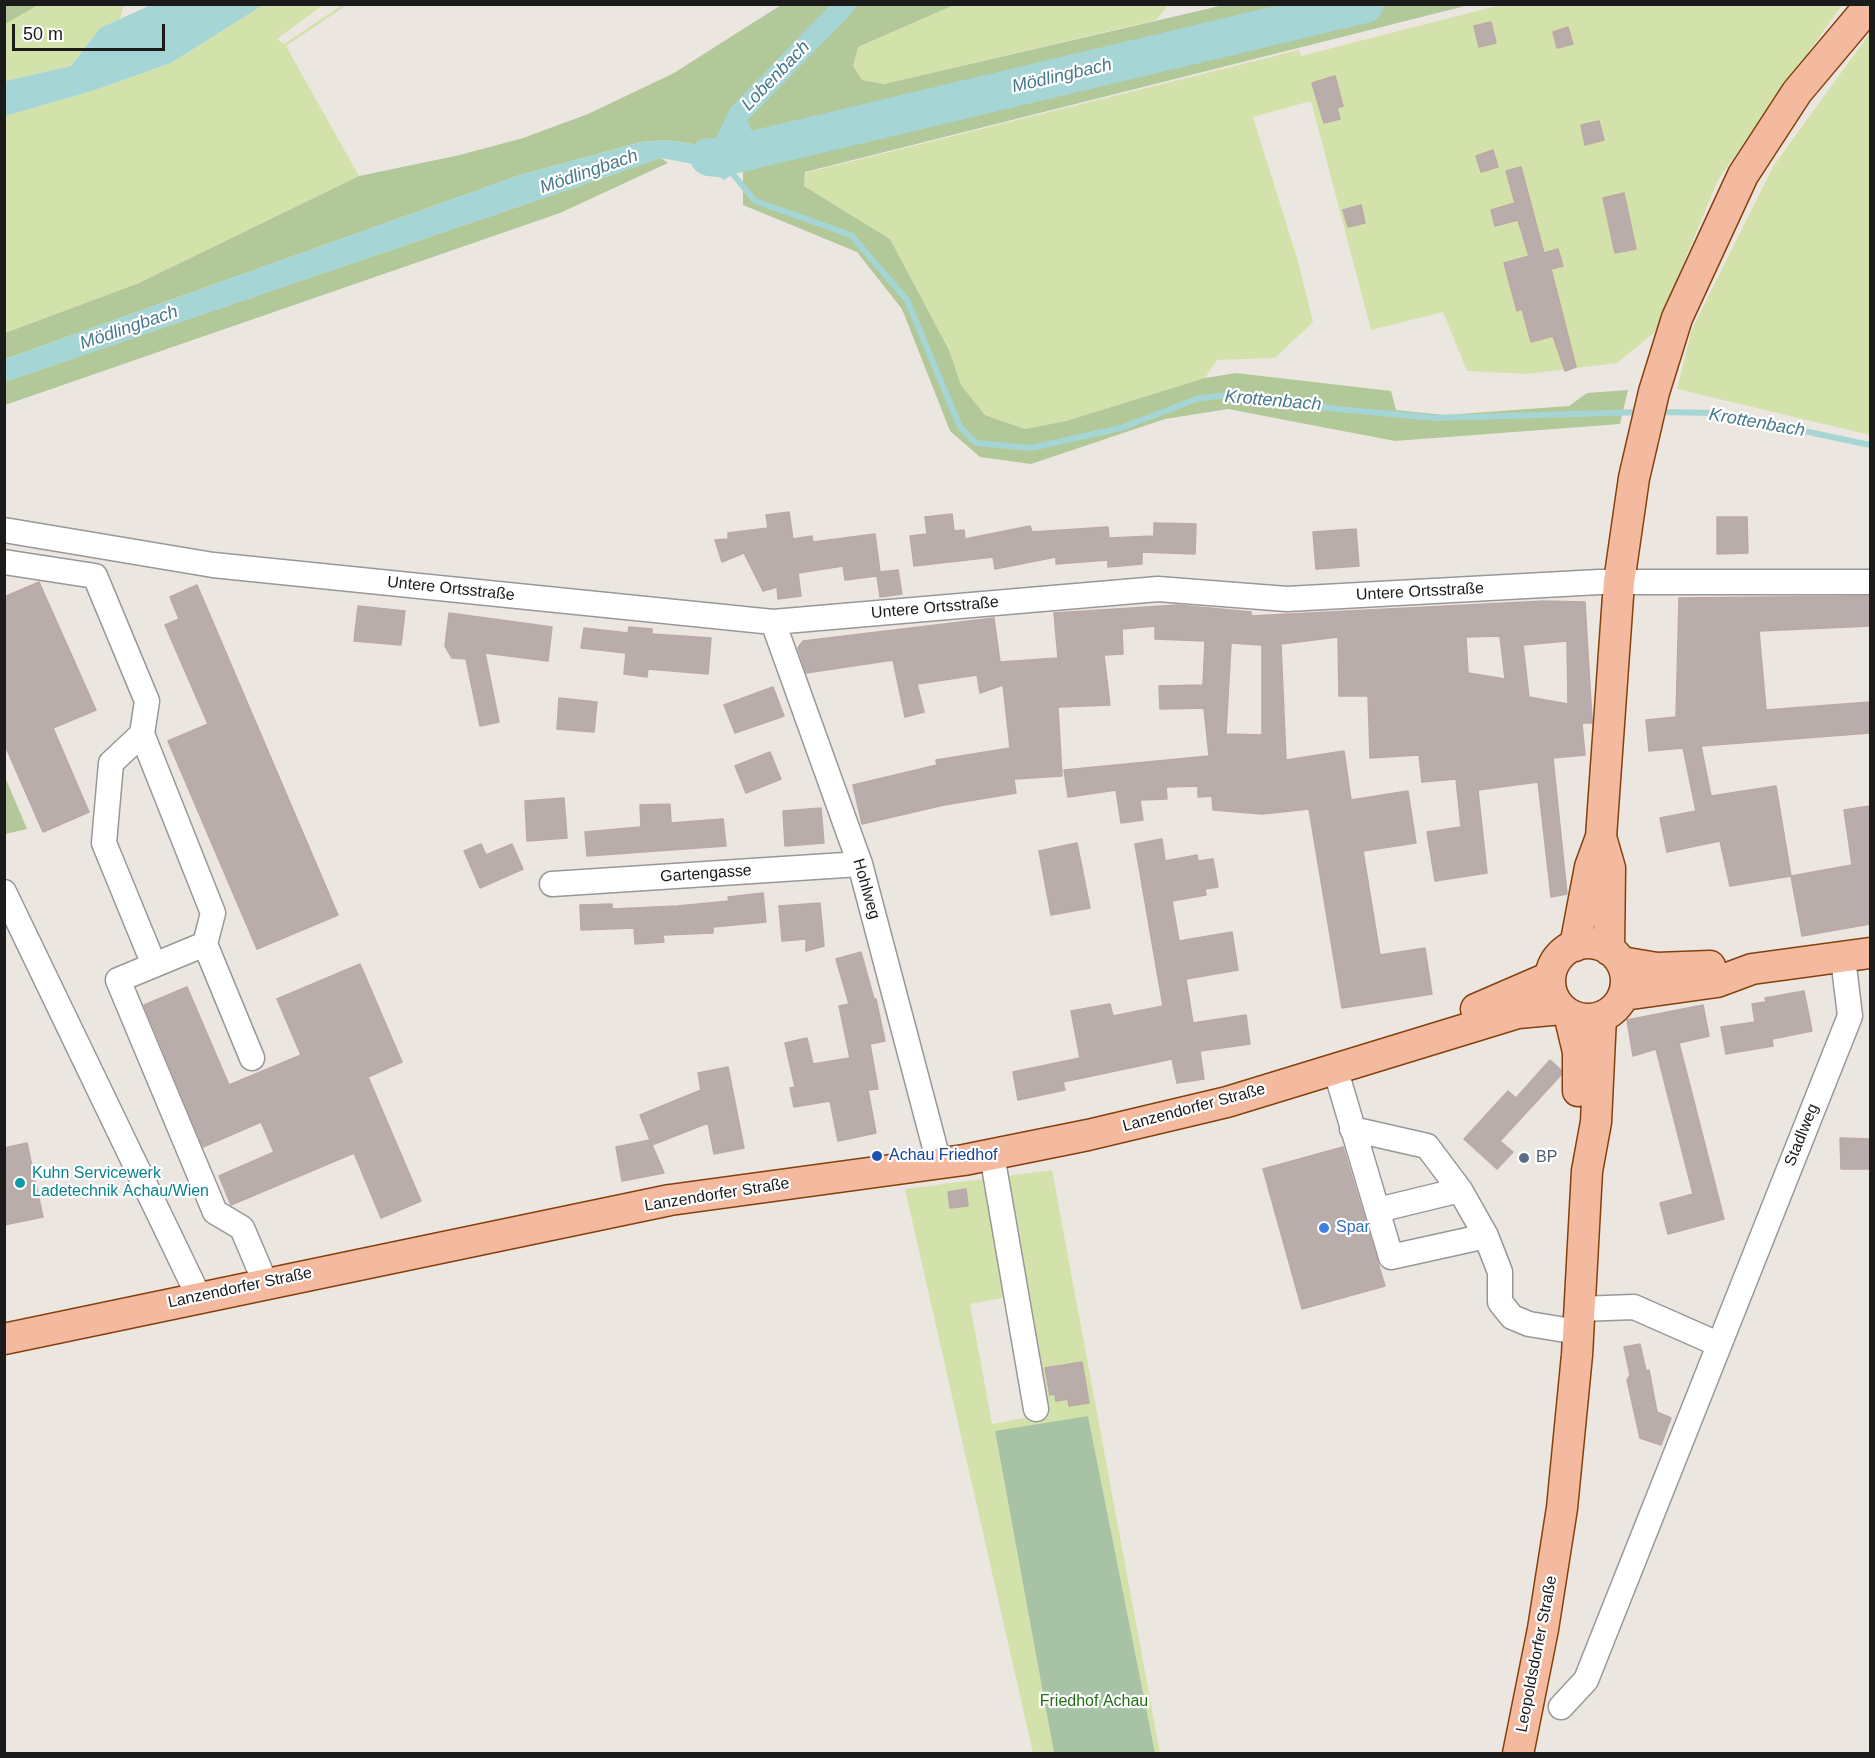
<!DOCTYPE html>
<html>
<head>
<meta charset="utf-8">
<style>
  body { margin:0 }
  #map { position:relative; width:1875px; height:1758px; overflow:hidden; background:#ece6e1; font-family:Arial,sans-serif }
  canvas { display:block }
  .frame { position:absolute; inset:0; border:6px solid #1b1b1b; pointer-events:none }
  .scale { position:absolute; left:12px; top:24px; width:153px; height:27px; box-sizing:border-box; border:3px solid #1b1b1b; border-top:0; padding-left:8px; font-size:18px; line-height:21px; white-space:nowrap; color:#1b1b1b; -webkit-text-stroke:4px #fff; paint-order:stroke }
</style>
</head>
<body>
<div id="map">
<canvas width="1875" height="1758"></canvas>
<div class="frame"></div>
<div class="scale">50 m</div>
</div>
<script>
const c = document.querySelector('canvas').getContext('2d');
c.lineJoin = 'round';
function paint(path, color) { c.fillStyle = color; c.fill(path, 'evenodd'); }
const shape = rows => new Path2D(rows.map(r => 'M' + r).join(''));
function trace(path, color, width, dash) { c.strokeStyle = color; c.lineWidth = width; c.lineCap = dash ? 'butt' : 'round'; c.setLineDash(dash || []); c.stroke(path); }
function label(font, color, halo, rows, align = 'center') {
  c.font = font + ' Arial,sans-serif'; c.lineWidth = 4.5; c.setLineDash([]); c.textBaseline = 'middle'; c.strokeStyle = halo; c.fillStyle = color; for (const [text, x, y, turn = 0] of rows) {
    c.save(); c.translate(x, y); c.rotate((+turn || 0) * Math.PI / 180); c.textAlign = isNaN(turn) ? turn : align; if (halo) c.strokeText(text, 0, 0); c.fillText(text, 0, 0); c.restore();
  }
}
const grass = shape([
  [4,5,124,5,120,19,100,28,71,66,5,81],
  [263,5,323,5,277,39,284,44,342,5,347,5,286,46,359,176,139,283,5,333,5,116,92,91,171,63],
  [954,5,1168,5,1156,20,884,84,862,80,852,66,858,47],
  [1500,5,1842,5,1718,180,1655,332,1617,363,1527,374,1467,371,1443,312,1371,330,1311,101,1253,117,1298,261,1313,322,1275,358,1217,360,1205,378,1066,421,1025,429,985,415,961,385,949,350,890,239,804,186,805,173,1299,50,1301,56],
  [1870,33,1870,435,1677,389,1692,329,1774,165],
  [1052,1170,1160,1753,1155,1753,1088,1417,995,1432,1054,1753,1033,1753,905,1189],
  [1023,1294,1045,1414,992,1424,970,1304]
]);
const forest = shape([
  [5,4,38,4,38,5,5,24],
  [1473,4,805,172,804,186,890,239,949,350,961,385,985,415,1025,429,1066,421,1205,378,1236,373,1391,391,1396,410,1445,415,1569,406,1587,393,1628,390,1620,424,1395,441,1228,409,1165,419,1031,464,980,457,950,431,902,309,857,252,743,205,743,167,761,154,723,138,698,145,668,140,641,142,520,175,5,359,5,333,139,283,359,176,460,155,523,138,588,114,674,73,781,5,954,5,858,47,853,66,862,80,884,84,1224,5],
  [661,158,668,163,560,213,5,405,4,382],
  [5,777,27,829,5,834]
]);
const cemetery = shape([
  [1088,1416,1155,1753,1054,1753,995,1431]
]);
const water = shape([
  [151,5,263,5,171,63,92,91,5,116,5,81,71,66,100,28],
  [747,119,761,155,724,180,704,166,661,158,5,382,5,359,520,175,641,142,668,140,698,145,723,138,731,121]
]);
const stream = shape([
  [728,168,755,201,851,235,907,300,960,427,976,443,1031,448,1121,428,1196,399,1235,394,1337,409,1436,418,1642,412],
  [1658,412,1719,413,1870,445]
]);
const canal = shape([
  [724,146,739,114,846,4]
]);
const river = shape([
  [709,157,719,158,1365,4]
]);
const building = shape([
  [1491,22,1496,43,1479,47,1474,26,1491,22],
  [1568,27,1573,44,1557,48,1553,32,1568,27],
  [1335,76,1343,106,1337,108,1340,119,1324,123,1312,83,1335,76],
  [1599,121,1604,140,1585,145,1581,125,1599,121],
  [1493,150,1498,167,1481,172,1476,156,1493,150],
  [1521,167,1544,253,1558,249,1563,266,1551,269,1576,367,1565,371,1553,336,1531,342,1522,309,1517,311,1504,263,1529,256,1518,220,1495,226,1491,210,1515,203,1506,171,1521,167],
  [1624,193,1636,249,1615,253,1603,198,1624,193],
  [1361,205,1365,223,1348,227,1343,210,1361,205],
  [789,512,793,539,812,536,813,542,875,534,880,572,898,570,902,594,880,597,877,576,845,580,843,566,798,573,801,596,778,599,777,587,763,591,744,553,722,562,715,540,728,539,728,533,768,528,766,515,789,512],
  [952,514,954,531,964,530,965,539,1030,526,1032,532,1108,527,1109,538,1154,536,1154,523,1196,524,1195,554,1142,552,1142,564,1108,567,1108,560,1056,564,1056,557,995,569,993,557,914,566,910,536,927,534,925,517,952,514],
  [1717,517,1747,517,1748,553,1717,554,1717,517],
  [1356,529,1359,566,1316,569,1313,532,1356,529],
  [39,582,96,710,53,728,89,812,43,832,4,743,4,597,39,582],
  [197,585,338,915,257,949,168,741,208,724,165,625,179,619,170,597,197,585],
  [1870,596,1870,626,1759,631,1766,710,1870,702,1870,733,1701,746,1711,796,1776,786,1791,876,1730,886,1720,841,1667,852,1660,818,1696,811,1683,748,1649,751,1646,720,1676,717,1679,598,1870,596],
  [1545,601,1585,602,1592,720,1592,723,1582,723,1585,755,1553,758,1567,894,1551,897,1538,782,1478,790,1487,873,1435,881,1427,832,1461,827,1456,779,1422,782,1419,755,1370,758,1368,696,1339,696,1338,637,1281,644,1286,760,1344,751,1351,800,1408,791,1416,843,1363,851,1380,955,1425,948,1432,994,1342,1008,1309,809,1262,814,1213,810,1212,796,1198,797,1198,786,1166,787,1167,799,1140,800,1143,820,1121,823,1116,790,1068,797,1064,770,1209,756,1204,708,1160,709,1159,686,1203,685,1205,641,1155,639,1155,626,1122,629,1123,654,1104,655,1110,705,1058,707,1062,776,1014,779,1016,793,944,805,862,824,853,785,937,765,936,760,1010,748,1003,685,980,693,977,675,917,684,924,712,905,717,893,660,806,673,798,648,803,641,994,618,1000,662,1058,658,1054,613,1178,605,1251,612,1251,616,1545,601],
  [1500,636,1505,679,1468,673,1466,637,1500,636],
  [1567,641,1568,704,1529,697,1523,645,1567,641],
  [1231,643,1262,645,1262,735,1226,734,1231,643],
  [358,606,405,611,401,645,354,641,358,606],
  [449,613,552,627,548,661,485,653,499,722,480,726,466,659,452,658,445,646,449,613],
  [629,627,652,629,652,634,711,638,708,674,648,669,647,677,624,674,626,653,581,648,584,628,628,633,629,627],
  [773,687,784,716,735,733,724,705,773,687],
  [559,698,597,702,594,732,557,729,559,698],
  [770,752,781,779,746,793,735,766,770,752],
  [564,798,567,838,527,841,525,801,564,798],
  [670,804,671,823,723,819,726,846,587,856,585,832,641,827,640,805,670,804],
  [1870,806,1870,924,1802,936,1791,876,1852,865,1844,810,1870,806],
  [821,808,824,843,785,846,783,811,821,808],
  [1162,839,1165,861,1197,855,1198,861,1213,859,1218,887,1205,889,1206,895,1172,901,1179,941,1232,932,1238,970,1186,979,1193,1023,1246,1015,1250,1044,1200,1051,1204,1079,1177,1083,1172,1059,1063,1082,1065,1090,1018,1100,1013,1072,1080,1058,1071,1011,1110,1004,1113,1016,1163,1006,1135,844,1162,839],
  [1077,843,1090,908,1051,915,1039,851,1077,843],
  [481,844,486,855,512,844,523,869,480,888,464,851,481,844],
  [763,893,766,922,713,927,713,933,663,935,664,942,635,944,634,928,581,930,580,905,612,904,612,909,678,906,729,901,728,897,763,893],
  [820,903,824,946,806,951,806,939,782,941,779,906,820,903],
  [861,952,874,999,876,999,885,1041,870,1044,878,1089,868,1090,876,1133,838,1141,830,1101,794,1107,790,1088,795,1087,785,1043,807,1038,813,1064,850,1058,839,1006,849,1004,836,959,861,952],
  [360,964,402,1062,368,1077,421,1201,381,1218,354,1153,231,1205,219,1176,274,1152,261,1122,203,1147,144,1005,187,987,229,1085,301,1055,277,999,360,964],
  [1804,991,1812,1031,1772,1039,1773,1046,1726,1054,1721,1027,1755,1022,1752,1004,1766,1002,1765,998,1804,991],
  [1703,1005,1709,1036,1679,1043,1724,1219,1668,1234,1660,1203,1693,1194,1656,1049,1633,1056,1627,1020,1703,1005],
  [1550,1060,1561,1070,1561,1075,1500,1141,1513,1152,1497,1169,1464,1139,1508,1091,1516,1098,1550,1060],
  [728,1067,744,1148,714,1154,708,1123,652,1145,640,1115,701,1090,698,1073,728,1067],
  [1840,1138,1870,1139,1870,1169,1841,1169,1840,1138],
  [650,1140,664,1173,622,1181,616,1147,650,1140],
  [27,1143,43,1217,4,1225,4,1148,27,1143],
  [1343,1147,1385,1286,1302,1309,1263,1169,1343,1147],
  [966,1189,968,1206,950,1208,948,1192,966,1189],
  [1640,1344,1646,1371,1649,1370,1657,1412,1671,1418,1661,1445,1640,1438,1627,1380,1630,1375,1624,1347,1640,1344],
  [1082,1362,1089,1403,1069,1406,1068,1399,1056,1401,1055,1394,1050,1395,1045,1368,1082,1362]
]);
const minor = shape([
  [4,530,213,565,773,622,1158,589,1287,599,1599,582,1870,582],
  [4,562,95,576,147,701,142,734,213,913,205,944],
  [773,622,860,864,939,1163],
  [142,734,111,763,104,843,154,965],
  [552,884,860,864],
  [4,892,199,1297],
  [252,1058,205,944,118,980,215,1212,242,1228,265,1282],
  [1335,1068,1391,1257,1486,1236],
  [1352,1129,1427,1146,1460,1190,1486,1236,1500,1272,1500,1302,1512,1317,1529,1324,1578,1332],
  [992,1155,1036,1409],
  [1378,1210,1460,1190],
  [1579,1309,1634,1307,1718,1344],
  [1561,1707,1586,1680,1850,1016,1843,958]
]);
const major = shape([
  [1601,837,1610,868,1609,950],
  '1550 981a38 38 0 1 1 76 0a38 38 0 1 1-76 0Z',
  [1575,946,1590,867,1601,837,1619,582,1634,478,1654,392,1677,318,1743,175,1797,92,1870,5],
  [1621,962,1657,968,1710,966],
  [1624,995,1717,982,1752,969,1870,953],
  [1476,1009,1550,977],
  [1569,1014,1578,1052,1578,1091],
  [4,1339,670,1200,964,1160,1088,1135,1227,1102,1518,1013,1562,1009],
  [1518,1754,1543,1629,1562,1508,1577,1355,1587,1171,1596,1122,1601,1017]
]);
const markers = [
  [877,1156,6,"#1a4fb4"],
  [1524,1158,6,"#5c6f8a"],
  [20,1183,6,"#0f9aa8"],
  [1324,1228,6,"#3f7fe0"]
];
const streetNames = [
  ["Untere Ortsstraße",451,589,6],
  ["Untere Ortsstraße",1420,592,-3],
  ["Untere Ortsstraße",935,608,-5],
  ["Gartengasse",706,874,-4],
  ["Hohlweg",866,889,74],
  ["Lanzendorfer Straße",1194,1108,-15],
  ["Stadlweg",1802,1135,-68],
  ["Lanzendorfer Straße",717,1195,-9],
  ["Lanzendorfer Straße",240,1288,-12],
  ["Leopoldsdorfer Straße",1537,1654,-79]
];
const transitNames = [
  ["Achau Friedhof",889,1156]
];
const serviceNames = [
  ["BP",1536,1158]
];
const cultureNames = [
  ["Kuhn Servicewerk",32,1174],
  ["Ladetechnik Achau/Wien",32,1192]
];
const shopNames = [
  ["Spar",1336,1228]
];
const parkNames = [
  ["Friedhof Achau",1094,1702]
];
const waterNames = [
  ["Lobenbach",776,76,-46],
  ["Mödlingbach",1062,76,-13],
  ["Mödlingbach",589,172,-19],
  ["Mödlingbach",129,328,-19],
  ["Krottenbach",1273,401,5],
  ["Krottenbach",1757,423,10]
];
paint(grass, '#d3e2aa');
paint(forest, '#b2c899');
paint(cemetery, '#a7c2a4');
paint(water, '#a5d6d5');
trace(stream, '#a5d6d5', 6);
trace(canal, '#a5d6d5', 21);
trace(river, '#a5d6d5', 38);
paint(building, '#b8adab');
trace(building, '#bca9a5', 1.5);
trace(minor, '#989898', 27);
trace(major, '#85400c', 33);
trace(minor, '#fff', 24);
trace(major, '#f3ba9f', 30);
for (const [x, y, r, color] of markers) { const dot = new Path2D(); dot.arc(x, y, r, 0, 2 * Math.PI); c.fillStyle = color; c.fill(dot); trace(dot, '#fff', 2); }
label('16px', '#1b1b1b', '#fff', streetNames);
label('16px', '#164399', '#fff', transitNames, 'left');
label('16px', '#4e5e75', '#fff', serviceNames, 'left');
label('16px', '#0d838f', '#fff', cultureNames, 'left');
label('16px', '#366cbe', '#fff', shopNames, 'left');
label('16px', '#226e14', '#fff', parkNames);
label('italic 18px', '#477a8b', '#fff', waterNames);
</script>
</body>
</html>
